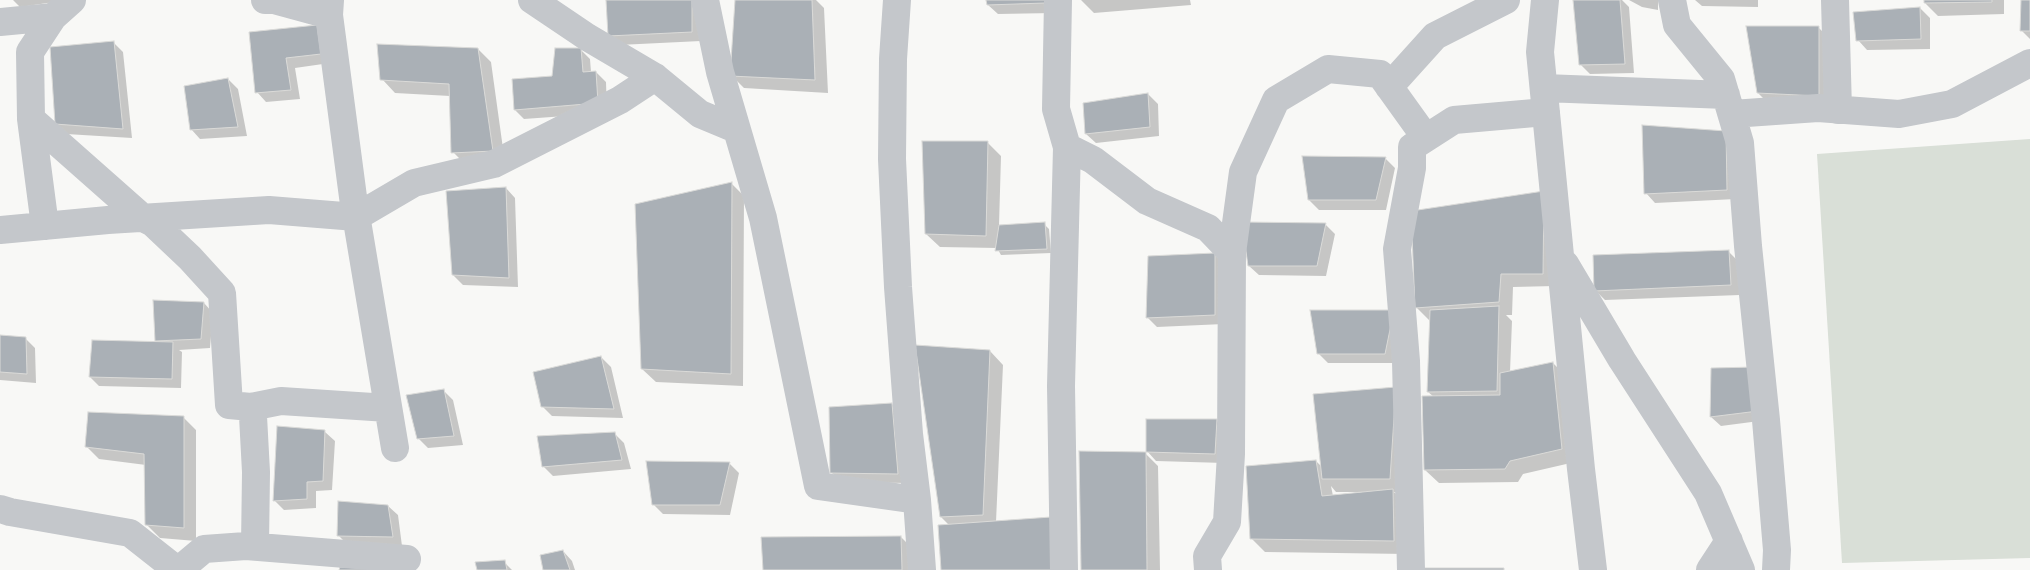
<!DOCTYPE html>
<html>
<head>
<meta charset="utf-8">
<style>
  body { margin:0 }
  canvas { display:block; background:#f8f8f6 }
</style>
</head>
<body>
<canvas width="2030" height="570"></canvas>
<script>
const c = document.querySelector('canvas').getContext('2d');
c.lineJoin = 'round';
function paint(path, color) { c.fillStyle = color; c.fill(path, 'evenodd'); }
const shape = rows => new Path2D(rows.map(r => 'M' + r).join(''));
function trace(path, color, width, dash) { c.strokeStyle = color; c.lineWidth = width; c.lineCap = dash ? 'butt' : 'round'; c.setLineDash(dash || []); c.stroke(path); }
const green = shape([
  [2030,139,2030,558,1842,563,1817,154]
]);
const shadow = shape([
  [13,0,68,0,20,7],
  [608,0,698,0,701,41,619,45,610,36],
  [736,0,816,0,824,8,828,93,744,88,731,75],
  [987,0,1053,0,1054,13,998,14,988,5],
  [1081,0,1190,0,1191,5,1094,13],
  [1575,0,1622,0,1629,7,1634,73,1590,74,1580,64],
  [1629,0,1658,0,1658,10,1642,7],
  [1695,0,1758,0,1758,7,1702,6],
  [1925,0,2004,0,2004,14,1938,16,1925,3],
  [2022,0,2030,0,2030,39,2022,31],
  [1920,8,1930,18,1930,49,1867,50,1858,40],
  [317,26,330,63,295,68,300,99,266,102,257,92,250,33],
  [1818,27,1828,37,1828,105,1768,103,1758,93],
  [113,42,123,52,132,138,66,134,56,124],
  [478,49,491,62,505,163,466,165,453,152,450,96,395,93,382,79],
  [581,50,590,59,591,72,596,72,606,82,607,113,524,119,515,110,553,77],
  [228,79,238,89,247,136,200,139,191,129],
  [1148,94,1158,104,1159,136,1096,143,1086,134],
  [1725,132,1736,199,1655,203,1646,193],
  [988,143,1001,156,999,226,1044,224,1049,229,1051,253,1001,255,997,248,940,247,926,234],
  [1385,158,1395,168,1386,210,1319,210,1309,200],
  [731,183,744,196,743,386,656,382,642,369],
  [506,188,515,198,518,287,463,285,453,275],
  [1544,192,1555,286,1513,287,1512,315,1506,315,1512,321,1510,372,1553,363,1566,376,1575,462,1523,474,1518,482,1439,483,1425,470,1434,397,1428,392,1430,321,1417,308,1412,212],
  [1325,224,1335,234,1326,276,1259,275,1249,266],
  [1728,251,1738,261,1740,295,1605,300,1595,290],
  [1215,255,1225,264,1224,324,1157,327,1147,317],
  [155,302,204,303,213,313,210,348,179,350,182,352,181,388,99,386,90,377,156,343],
  [1394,311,1394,363,1328,363,1318,353],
  [0,336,25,338,35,348,36,383,0,380],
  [990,351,1003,365,996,522,942,570,950,526,941,517],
  [601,357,611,367,623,418,552,416,543,407],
  [1712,369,1767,420,1721,426,1711,417],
  [1395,388,1403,492,1394,492,1406,504,1407,554,1265,552,1252,539,1316,461,1322,467],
  [1331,486,1336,492,1362,492,1362,493,1333,496],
  [443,390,453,400,463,445,428,448,418,438],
  [892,404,901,414,907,483,841,482,831,472],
  [183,417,196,430,196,541,160,538,146,524,146,465,99,459,86,446],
  [1216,420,1226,430,1224,463,1156,461,1147,451],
  [325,432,335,441,332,490,316,491,316,508,284,510,274,500],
  [614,433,624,443,631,469,553,476,543,466],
  [1145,453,1158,466,1160,570,1082,570],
  [729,463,739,473,730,515,663,514,654,505],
  [388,506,398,515,402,546,348,545,338,535],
  [901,537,914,550,914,570,764,570],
  [563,551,572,561,575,570,544,570],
  [504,562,512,570,479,570]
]);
const building = shape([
  [606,0,692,0,692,32,608,36,606,0],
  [735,0,812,0,815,80,730,76,735,0],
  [986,0,1045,0,1045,3,987,5,986,0],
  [1573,0,1620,0,1625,64,1579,65,1573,0],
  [1924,0,1992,0,1992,2,1924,3,1924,0],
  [2021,0,2030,0,2030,31,2020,31,2021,0],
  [1920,7,1921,39,1856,41,1853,12,1920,7],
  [317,25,321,54,286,58,291,90,255,93,249,32,317,25],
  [1746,26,1819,26,1819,96,1757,93,1746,26],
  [114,41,123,129,55,124,50,47,114,41],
  [377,44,478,48,493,151,451,153,449,84,380,80,377,44],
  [555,48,581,48,583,72,596,71,598,103,514,110,512,79,552,76,555,48],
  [228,78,238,127,190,130,184,86,228,78],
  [1148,93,1150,127,1085,134,1083,103,1148,93],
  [1642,125,1726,131,1727,190,1644,194,1642,125],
  [922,141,988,141,986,236,925,234,922,141],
  [1302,156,1386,157,1376,200,1308,200,1302,156],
  [732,182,731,374,641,369,635,204,732,182],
  [506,187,509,278,452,275,446,191,506,187],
  [1544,191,1543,274,1501,274,1499,302,1415,308,1411,211,1544,191],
  [1045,222,1047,249,995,251,999,225,1045,222],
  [1242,222,1326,223,1317,266,1248,266,1242,222],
  [1729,250,1731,285,1594,291,1593,255,1729,250],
  [1215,253,1215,315,1146,318,1148,256,1215,253],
  [153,300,204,302,201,339,155,341,153,300],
  [1499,306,1497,391,1427,392,1430,310,1499,306],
  [1310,310,1394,310,1385,354,1317,354,1310,310],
  [0,335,26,337,27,374,0,372,0,335],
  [92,340,173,342,172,379,89,377,92,340],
  [915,345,990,350,983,515,940,517,915,345],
  [601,356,614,409,541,407,533,372,601,356],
  [1553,362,1562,449,1510,461,1505,469,1424,470,1422,396,1500,395,1500,373,1553,362],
  [1755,367,1758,411,1710,417,1711,368,1755,367],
  [1396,387,1390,479,1322,479,1313,394,1396,387],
  [444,389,454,436,417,439,406,395,444,389],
  [892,403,898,474,830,473,829,407,892,403],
  [88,412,184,416,184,528,145,525,144,454,85,447,88,412],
  [1146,419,1217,419,1215,454,1146,452,1146,419],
  [277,426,325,430,323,481,307,482,307,499,273,501,277,426],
  [615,432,622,460,542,467,537,436,615,432],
  [1079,451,1146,452,1147,570,1081,570,1079,451],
  [1316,460,1322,496,1393,489,1394,541,1250,539,1246,466,1316,460],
  [646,461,730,462,720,505,652,505,646,461],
  [338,501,388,505,393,537,337,536,338,501],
  [1051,517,1054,570,941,570,938,525,1051,517],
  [901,536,902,570,763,570,761,537,901,536],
  [563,550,570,570,543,570,540,555,563,550],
  [505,560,507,570,477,570,475,562,505,560],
  [340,567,373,569,373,570,339,570,340,567],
  [1421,568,1504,568,1504,570,1421,570,1421,568]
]);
const minor = shape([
  [72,0,53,17,30,52,31,119,143,218,153,223,190,258,222,293,229,405,251,407,253,416,256,472,255,546],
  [265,0,274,0,329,15],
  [330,0,329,15,353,197,395,448],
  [532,0,587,37,655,77,700,114,736,129],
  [705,0,720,72,763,218,818,486,917,500,922,570],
  [897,0,893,59,892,159,898,287,909,434,917,500],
  [1058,0,1056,109,1067,147,1061,386,1064,570],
  [1545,0,1540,52,1581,469,1593,570],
  [1672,0,1677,25,1721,79,1740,143,1748,246,1766,420,1777,550,1776,570],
  [1835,0,1838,110],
  [0,22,53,17],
  [1389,87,1435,36,1506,0],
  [1544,88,1726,95],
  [1732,114,1818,108,1899,114,1952,104,2030,63],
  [31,119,45,226],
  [1067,147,1093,160,1147,201,1208,228,1232,253,1231,454,1227,522,1207,556,1208,570],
  [0,230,108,220,269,210,356,217,414,183,494,164,620,100,655,77],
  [1232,253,1243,172,1276,100,1328,69,1380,74,1426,138],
  [1565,264,1622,360,1708,493,1741,570],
  [251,407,281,401,388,408],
  [0,509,10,512,130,533,177,570],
  [179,570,204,549,246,546,407,559],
  [1411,570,1406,361,1397,249,1412,168,1412,147,1454,120,1546,112],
  [1710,570,1729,541]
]);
paint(green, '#d9dfd7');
paint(shadow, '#0003');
paint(building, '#aab0b6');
trace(building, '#dadad8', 1);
trace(minor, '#c4c7cb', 28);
</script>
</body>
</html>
